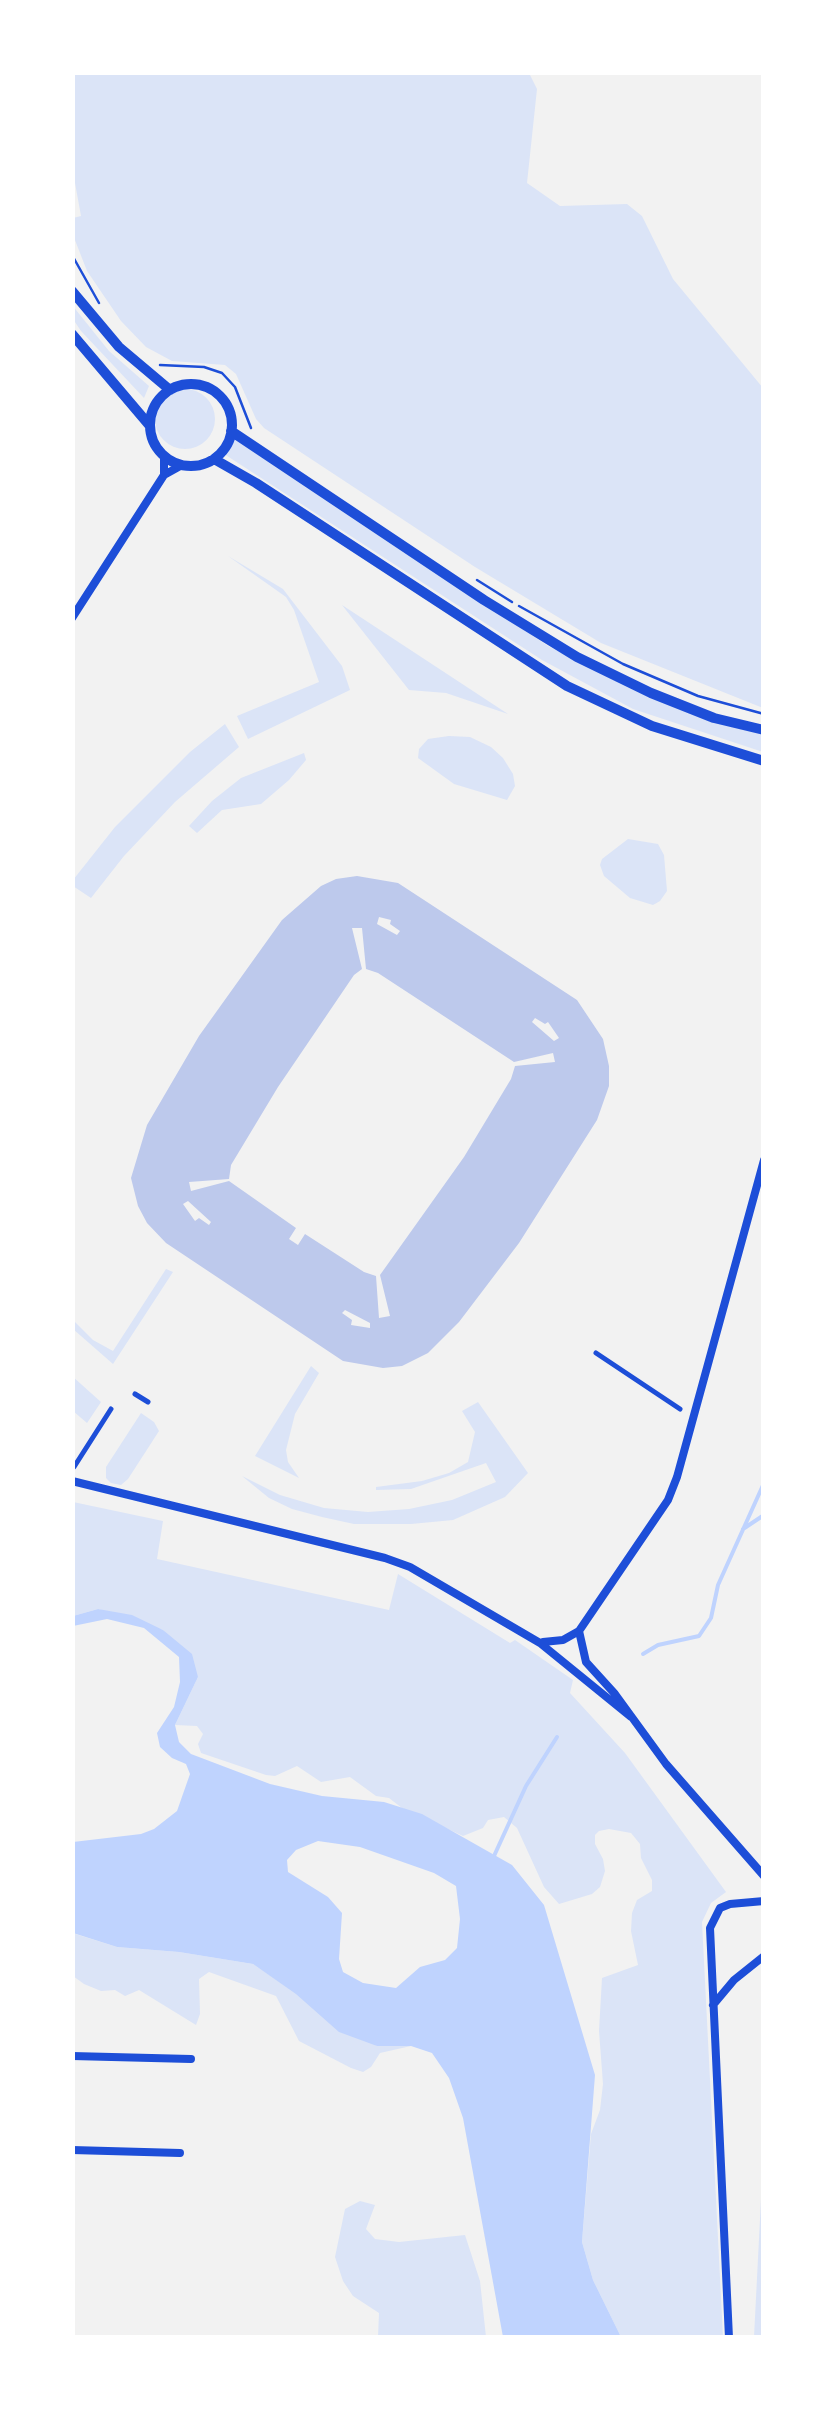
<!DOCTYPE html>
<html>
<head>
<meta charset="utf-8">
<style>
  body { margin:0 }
  #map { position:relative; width:836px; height:2410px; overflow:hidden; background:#f2f2f2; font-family:"IBM Plex Serif",serif }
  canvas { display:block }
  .frame { position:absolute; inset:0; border:75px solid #fff; pointer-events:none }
</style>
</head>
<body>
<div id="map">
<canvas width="836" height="2410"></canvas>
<div class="frame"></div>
</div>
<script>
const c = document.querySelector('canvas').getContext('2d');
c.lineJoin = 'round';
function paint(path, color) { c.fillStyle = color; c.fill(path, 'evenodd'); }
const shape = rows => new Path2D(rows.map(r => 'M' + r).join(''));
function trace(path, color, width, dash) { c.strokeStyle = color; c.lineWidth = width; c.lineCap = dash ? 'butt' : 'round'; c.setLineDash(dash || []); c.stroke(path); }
const green = shape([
  [73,72,529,73,537,89,527,183,560,206,627,204,642,216,673,279,763,388,763,708,601,643,475,567,264,428,256,419,236,374,225,365,172,361,146,347,121,321,87,271,73,235,73,218,81,216,73,172],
  [72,305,109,351,149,386,144,398,81,331,73,319],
  '155 419a30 30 0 1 1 60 0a30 30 0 1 1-60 0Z',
  [232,436,548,646,640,692,763,733,763,752,633,709,542,660,221,452],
  [228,556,283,589,342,666,350,690,248,739,237,716,319,682,294,610,286,597],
  [342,605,508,714,446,693,409,690],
  [225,724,239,747,175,802,124,856,91,898,73,886,73,880,115,827,190,752],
  [449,736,470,737,491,747,503,758,513,774,515,786,507,800,454,784,418,758,419,749,428,739],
  [304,753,306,760,289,780,261,804,222,810,197,833,189,826,212,801,241,778],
  [628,839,658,844,664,855,667,891,660,901,653,905,630,898,604,876,600,865,602,859],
  [166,1269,173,1272,113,1364,73,1329,73,1320,93,1340,113,1351],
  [311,1366,319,1373,295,1414,286,1450,288,1462,299,1478,255,1456],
  [72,1376,101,1402,87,1423,73,1411],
  [478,1402,528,1473,505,1497,453,1520,411,1524,354,1524,322,1517,292,1509,269,1498,242,1476,280,1495,324,1508,368,1512,409,1509,452,1500,496,1482,486,1463,411,1489,376,1490,376,1487,422,1481,449,1473,468,1462,475,1432,462,1411],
  [141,1413,154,1422,159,1431,128,1479,121,1485,111,1483,106,1478,106,1467],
  [73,1502,163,1521,157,1559,389,1610,398,1574,510,1643,515,1640,573,1680,570,1693,625,1753,726,1892,711,1903,702,1922,723,2337,621,2337,593,2280,582,2242,591,2134,600,2110,603,2084,599,2031,602,1978,638,1965,631,1931,632,1913,637,1900,652,1891,652,1880,641,1858,640,1844,631,1833,609,1829,599,1831,595,1835,595,1844,603,1859,605,1871,600,1887,592,1894,559,1904,544,1887,517,1828,504,1817,488,1820,483,1828,463,1836,402,1808,389,1798,376,1796,350,1777,321,1782,297,1766,275,1776,266,1775,201,1753,198,1744,203,1734,197,1726,175,1725,198,1677,163,1630,98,1609,73,1616],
  [72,1933,117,1947,179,1952,253,1964,377,2046,411,2046,380,2053,371,2067,363,2072,351,2068,299,2041,276,1996,209,1972,199,1979,200,2014,196,2025,139,1990,125,1996,115,1990,101,1991,84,1984,73,1976],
  [763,2160,763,2337,754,2337],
  [360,2201,375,2205,366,2229,375,2239,399,2242,465,2235,480,2281,486,2337,378,2337,379,2313,353,2296,343,2281,335,2257,345,2209]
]);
const water = shape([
  [98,1609,132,1615,163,1630,192,1654,198,1677,175,1725,179,1742,191,1754,270,1784,322,1796,384,1802,422,1814,512,1865,544,1905,595,2075,582,2242,593,2280,621,2337,503,2337,463,2118,449,2078,432,2053,411,2046,377,2046,339,2032,296,1994,253,1964,179,1952,117,1947,73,1933,73,1842,141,1834,154,1829,177,1811,190,1774,186,1764,172,1758,160,1747,157,1733,174,1707,180,1682,179,1657,144,1628,107,1619,73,1626,73,1616],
  [318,1841,360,1847,434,1873,456,1886,460,1919,457,1948,445,1960,420,1967,396,1988,363,1983,343,1972,339,1959,342,1913,328,1897,288,1872,287,1860,296,1850]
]);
const stream = shape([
  [743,1529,764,1515],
  [643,1654,658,1645,699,1636,711,1618,718,1585,764,1483],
  [494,1856,526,1786,557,1737]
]);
const building = shape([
  [357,876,398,883,577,1000,603,1039,609,1066,609,1086,597,1120,519,1243,459,1322,428,1353,402,1366,383,1368,343,1361,166,1243,147,1223,138,1206,131,1178,147,1125,199,1036,282,920,321,886,336,879],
  [379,917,391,920,390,924,400,931,397,935,377,924],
  [352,928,362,928,366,969,378,973,514,1062,553,1053,555,1062,515,1066,511,1079,464,1157,380,1275,390,1316,379,1318,376,1276,364,1272,305,1234,298,1245,289,1239,296,1228,229,1181,191,1191,189,1182,229,1179,231,1165,278,1087,354,975,362,969],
  [535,1018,545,1024,548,1022,559,1038,554,1041,532,1022],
  [188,1201,211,1222,209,1225,199,1218,195,1221,183,1204],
  [345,1310,370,1323,370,1328,351,1325,352,1320,342,1313]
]);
const path = shape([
  [72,255,99,303],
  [160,365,204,367,222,373,235,387,251,428],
  [477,580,512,602],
  [519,606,623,664,698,696,764,714]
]);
const pedestrian = shape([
  [596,1353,680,1409],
  [135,1394,148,1402],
  [74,1467,111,1409]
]);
const minor = shape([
  [164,475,164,456],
  [72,618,164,475,182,465],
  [72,1481,385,1558,410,1567,540,1643,631,1717],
  [579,1631,586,1662,615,1694,666,1764,764,1876],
  [543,1642,563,1640,579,1631,668,1500,677,1477,764,1160],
  [713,2005,734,1980,764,1956],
  [72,2056,191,2059],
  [72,2150,180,2153],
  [729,2338,710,1928,720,1908,730,1904,764,1901]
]);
const secondary = shape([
  [72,291,119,347,170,390],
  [72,334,150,426],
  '150 425a41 41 0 1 1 82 0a41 41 0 1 1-82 0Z',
  [231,431,484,600,577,657,651,693,714,718,764,730],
  [214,459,256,483,567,686,652,726,764,761]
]);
paint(green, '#dbe4f7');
paint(water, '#bfd3fe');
trace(stream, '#bfd3fe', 4);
paint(building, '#bdc9ec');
trace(path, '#1d4ed8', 2.5);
trace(pedestrian, '#1d4ed8', 5);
trace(minor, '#1d4ed8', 8);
trace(secondary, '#1d4ed8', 10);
</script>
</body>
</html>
